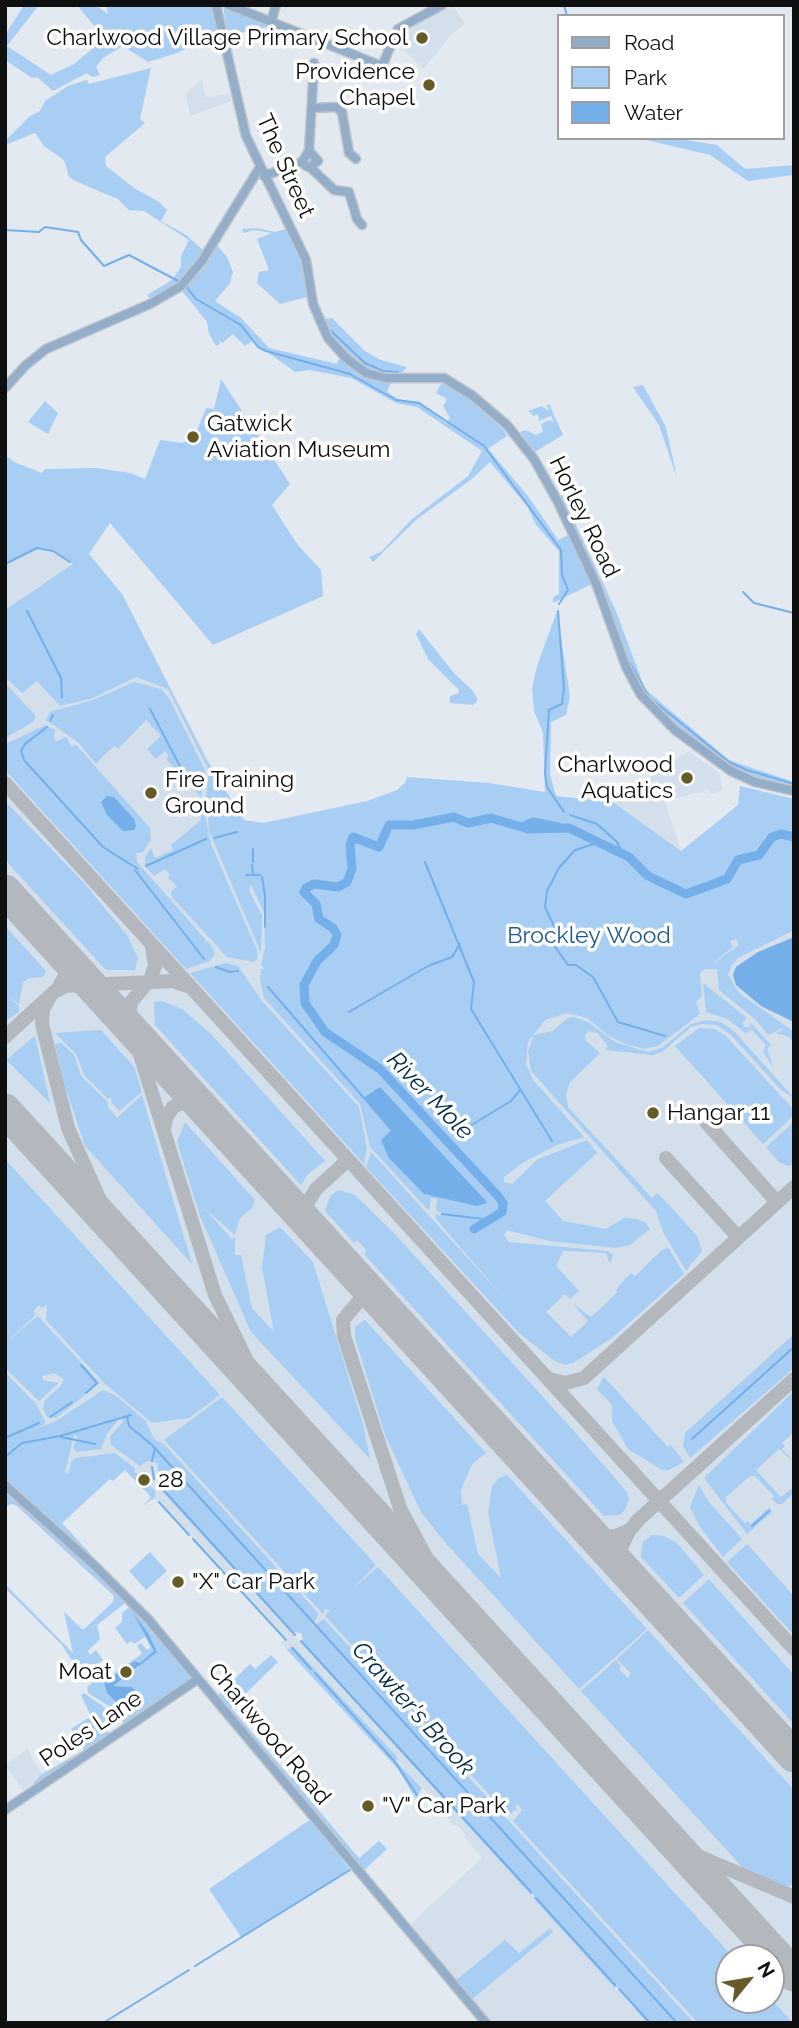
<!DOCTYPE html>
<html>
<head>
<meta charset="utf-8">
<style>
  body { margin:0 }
  #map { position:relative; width:799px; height:2028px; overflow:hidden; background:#e3e9f0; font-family:Raleway,sans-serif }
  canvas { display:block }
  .frame { position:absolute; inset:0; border:7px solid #0d0f11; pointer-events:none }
  .legend { position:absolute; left:557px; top:14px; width:228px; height:126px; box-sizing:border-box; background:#fff; border:2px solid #9e9fa0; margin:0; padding:9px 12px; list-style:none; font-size:21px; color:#0d0f11 }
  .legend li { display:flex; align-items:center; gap:14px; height:35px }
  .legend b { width:35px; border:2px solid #9e9fa0 }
  .north { position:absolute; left:715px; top:1944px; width:70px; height:70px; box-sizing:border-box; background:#fff; border:2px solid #9e9fa0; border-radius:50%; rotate:60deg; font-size:19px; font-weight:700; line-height:28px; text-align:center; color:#0d0f11 }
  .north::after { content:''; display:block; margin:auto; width:24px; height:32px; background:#645b27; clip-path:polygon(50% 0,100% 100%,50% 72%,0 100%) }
</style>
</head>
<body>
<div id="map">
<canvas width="799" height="2028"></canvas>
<div class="frame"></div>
<ul class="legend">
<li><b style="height:9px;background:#94adc8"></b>Road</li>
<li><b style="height:19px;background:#a9cef4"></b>Park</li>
<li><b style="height:19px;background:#74afea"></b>Water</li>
</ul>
<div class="north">N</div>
</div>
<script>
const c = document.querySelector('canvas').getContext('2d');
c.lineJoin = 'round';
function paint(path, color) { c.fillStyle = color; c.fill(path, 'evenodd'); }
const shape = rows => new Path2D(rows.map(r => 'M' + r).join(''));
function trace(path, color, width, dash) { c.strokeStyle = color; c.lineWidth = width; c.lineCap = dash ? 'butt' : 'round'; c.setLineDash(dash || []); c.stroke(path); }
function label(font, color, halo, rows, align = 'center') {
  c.font = font + ' Raleway,sans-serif'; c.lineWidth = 7; c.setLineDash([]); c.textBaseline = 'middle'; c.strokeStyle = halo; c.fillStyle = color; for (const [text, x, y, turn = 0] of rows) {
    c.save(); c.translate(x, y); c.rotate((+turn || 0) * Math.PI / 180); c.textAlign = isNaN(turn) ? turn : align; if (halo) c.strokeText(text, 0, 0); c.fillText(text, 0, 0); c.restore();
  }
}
const built = shape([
  [447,5,452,5,465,23,453,33,423,69,394,40,397,35,402,35,405,27],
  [202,79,206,97,228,94,232,101,190,116,186,93],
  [35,548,53,551,74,564,89,554,122,594,223,788,243,834,680,967,794,879,794,2023,654,2023,161,1482,250,1587,648,2023,490,2023,410,1924,482,1858,464,1837,466,1835,456,1824,454,1826,432,1798,292,1647,287,1650,280,1643,285,1638,241,1589,237,1589,162,1503,153,1499,134,1471,115,1465,52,1521,5,1478,27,1434,5,1410,5,564],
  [729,1958,771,1958,771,2000,729,2000],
  [689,751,719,773,723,790,710,794,709,790,665,801,681,851,613,802],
  [27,1749,43,1776,23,1790,5,1765]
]);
const green = shape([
  [24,5,39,5,7,46,51,75,74,64,93,48,97,34,95,27,77,5,97,6,108,14,107,5,213,5,220,33,177,53,148,62,123,46,103,58,96,67,100,75,92,77,87,73,53,91,37,77,32,78,5,60,5,35],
  [223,5,225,5,275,25,228,36],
  [151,68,140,119,145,123,105,157,106,166,134,188,159,202,167,210,161,221,186,235,204,251,178,283,149,298,147,295,172,280,181,267,181,256,189,240,144,211,129,210,118,199,75,181,69,177,64,160,44,146,35,133,5,145,5,141,30,116,40,111,45,101,68,86,87,80,89,84],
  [638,138,673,138,717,145,745,169,794,165,794,175,748,181,710,155],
  [257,228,275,232,286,229,303,260,309,301,307,297,280,304,257,283,259,272,269,270,257,239,272,233,254,230,244,233,242,229],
  [216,244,227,257,233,272,230,283,215,301,241,318,269,348,337,364,340,356,379,382,392,380,387,392,398,399,420,402,446,423,450,418,443,406,447,399,436,393,443,381,459,391,503,429,507,436,488,449,528,496,558,540,568,535,592,584,553,603,553,597,559,594,559,551,536,525,527,506,490,462,473,478,416,520,373,562,369,557,382,551,412,519,468,476,482,451,417,407,396,403,351,378,310,370,295,372,252,341,245,346,233,334,222,343,219,340,220,344,216,346,209,334,207,322,182,291],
  [332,318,365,351,381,360,407,367,399,376,373,373,352,360,328,332,321,320],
  [221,379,290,484,272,505,297,544,321,570,323,596,213,645,110,523,89,554,122,594,206,759,244,820,263,823,367,801,397,790,405,783,407,777,489,783,545,792,543,733,534,711,532,689,537,666,557,611,570,697,566,715,551,722,550,774,556,796,613,802,681,851,738,805,740,786,794,799,794,930,738,958,731,966,728,975,739,993,793,1031,794,1043,789,1037,776,1033,783,1030,783,1028,768,1035,756,1020,719,990,717,969,705,969,739,945,736,939,730,941,733,947,700,973,702,996,696,1002,700,1014,658,1046,644,1049,626,1044,609,1036,587,1018,567,1013,545,1020,528,1042,526,1064,533,1080,584,1137,557,1145,524,1162,504,1177,504,1182,512,1184,538,1159,587,1140,597,1153,545,1201,563,1221,606,1229,624,1218,636,1219,645,1222,650,1229,630,1245,615,1248,549,1241,507,1230,504,1235,509,1242,607,1251,613,1255,610,1264,606,1253,563,1251,556,1266,579,1291,570,1299,565,1294,546,1312,571,1337,588,1321,573,1304,591,1317,617,1293,616,1290,625,1279,631,1273,635,1276,661,1251,668,1247,684,1274,612,1338,573,1363,565,1365,555,1361,520,1334,366,1167,371,1152,504,1298,435,1218,436,1214,440,1216,441,1213,436,1210,437,1199,431,1198,429,1211,370,1147,360,1104,264,998,260,979,261,969,265,969,261,965,265,948,264,913,251,884,249,891,262,915,261,953,209,831,206,795,209,771,168,689,136,677,93,698,60,706,37,681,22,693,5,677,5,610,73,564,56,552,40,548,5,564,5,455,14,462,42,473,45,469,96,468,130,473,145,479,160,440,182,443,194,438,206,408,214,409],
  [643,385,666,427,677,478,659,425,633,387],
  [45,401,58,413,48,434,28,422],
  [549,404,563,435,535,452,520,432,526,430,536,435,543,432,541,424,550,420,554,423,551,416,539,421,538,414,534,416,528,411,542,406,549,411,547,405],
  [562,495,616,611,645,689,729,760,794,782,794,790,736,772,688,738,636,684,558,496],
  [419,629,454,673,473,691,478,700,473,705,450,703,450,696,459,693,458,689,428,659,416,634],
  [134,682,161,689,169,698,205,770,201,797,166,759,169,756,165,751,156,759,147,749,161,736,146,720,118,749,115,746,108,751,96,764,78,742,46,720,50,712,93,700],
  [5,683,36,716,33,722,5,738],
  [46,725,55,730,54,739,57,741,66,737,72,747,75,744,79,748,150,828,151,840,143,852,136,853,137,862,206,940,204,943,208,941,212,947,215,954,210,961,186,969,5,770,5,744],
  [5,801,84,883,127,935,138,958,135,970,106,970,5,860],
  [203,805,211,844,257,950,258,958,254,962,227,957,172,897,171,892,177,886,168,878,170,875,165,869,154,876,145,866,145,857,151,848,155,858,173,850,171,845,200,821],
  [5,926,46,971,43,977,30,978,23,982,19,1004,6,994,19,1006,19,1012,5,1021],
  [226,963,238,966,262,1001,359,1107,367,1148,364,1164,190,973],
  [703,983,747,1018,742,1023,745,1027,750,1027,751,1023,771,1045,767,1049,773,1067,763,1052,766,1045,752,1030,746,1033,727,1019,706,1012],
  [162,1001,182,1009,211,1034,325,1161,308,1174,301,1185,155,1025,154,1002],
  [574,1017,588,1022,615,1042,648,1052,662,1048,691,1024,706,1020,721,1022,733,1030,794,1098,781,1090,730,1034,716,1025,703,1024,691,1027,662,1052,652,1055,605,1050,608,1046,597,1033,589,1031,585,1035,585,1040,600,1053,570,1082,566,1095,568,1107,652,1198,658,1193,697,1236,702,1251,686,1271,663,1232,656,1211,531,1071,528,1051,534,1035,552,1031,568,1018],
  [699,1028,715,1029,726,1036,792,1108,792,1117,763,1144,675,1046],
  [101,1030,134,1067,142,1092,119,1111,111,1102,112,1098,107,1098,85,1076,76,1054,55,1033],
  [35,1036,50,1103,6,1060],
  [61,1043,74,1055,81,1076,108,1102,108,1107,117,1118,142,1095,192,1264,85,1146,64,1083,55,1044],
  [185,1122,255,1200,252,1208,240,1218,235,1235,204,1208,232,1239,235,1237,235,1255,241,1255,252,1308,274,1332,262,1268,266,1235,280,1227,313,1262,363,1424,370,1459,251,1332,200,1216,177,1142],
  [794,1122,794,1165,788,1166,779,1162,766,1147],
  [5,1159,220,1395,219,1396,189,1418,152,1423,104,1383,46,1320,47,1305,42,1308,39,1305,33,1311,36,1315,6,1342,38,1316,100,1383,56,1418,47,1417,43,1409,45,1400,60,1387,64,1379,54,1373,42,1376,43,1380,59,1383,39,1401,5,1368],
  [338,1190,355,1195,393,1232,574,1431,627,1492,629,1500,624,1511,619,1515,604,1516,364,1254,367,1251,357,1240,354,1243,325,1211,330,1196],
  [365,1320,486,1453,472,1464,461,1490,462,1505,467,1504,478,1554,501,1578,488,1513,492,1486,499,1478,507,1475,647,1629,579,1689,442,1539,421,1512,385,1435,355,1338,355,1327],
  [794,1334,794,1368,690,1458,683,1446,685,1433],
  [5,1372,36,1404,45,1421,45,1424,26,1433,56,1421,103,1390,115,1395,146,1421,154,1439,164,1444,319,1614,311,1628,324,1619,694,2023,647,2023,619,1988,614,1987,534,1899,533,1894,531,1895,303,1645,302,1633,291,1632,161,1490,157,1463,147,1461,140,1466,111,1445,110,1436,123,1422,121,1416,107,1434,101,1449,77,1452,73,1448,78,1436,74,1435,65,1473,68,1474,71,1462,76,1458,115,1453,136,1469,134,1471,155,1491,155,1497,143,1506,151,1497,125,1470,113,1481,110,1479,62,1523,121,1587,5,1478],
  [604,1377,668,1447,671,1445,684,1462,669,1470,662,1470,628,1449,612,1421,612,1405,597,1389],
  [794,1391,794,1432,782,1443,785,1446,782,1449,794,1462,779,1449,756,1470,781,1497,794,1487,794,1493,782,1504,777,1504,772,1499,774,1496,755,1476,750,1476,726,1497,726,1503,745,1523,747,1521,751,1524,770,1507,772,1512,747,1534,704,1478],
  [222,1397,376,1565,352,1589,378,1567,734,1958,729,1958,729,2000,771,1999,793,2023,698,2023,513,1821,522,1810,518,1804,515,1806,517,1809,508,1815,325,1616,330,1610,325,1609,323,1614,164,1440],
  [699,1485,708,1501,742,1539,723,1557,700,1527,690,1507],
  [5,1493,35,1516,124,1600,124,1604,97,1625,100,1639,88,1651,90,1655,96,1650,103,1660,98,1664,107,1678,142,1654,137,1646,141,1643,147,1650,151,1648,145,1637,134,1644,131,1641,127,1644,115,1628,122,1622,122,1613,130,1606,150,1625,191,1676,191,1680,126,1726,107,1705,88,1693,87,1687,101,1676,96,1664,80,1664,71,1659,62,1645,5,1588,5,1584,73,1653,64,1612,83,1630,113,1602,114,1596,17,1506,12,1504,5,1507],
  [134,1661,140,1663,139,1667,112,1686,132,1687,135,1690,126,1702,118,1706,107,1693,104,1683],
  [652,1535,664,1536,677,1543,704,1575,679,1598,641,1557,643,1542],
  [747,1544,794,1596,794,1635,727,1562],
  [150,1552,167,1571,146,1590,129,1571],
  [709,1579,794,1675,794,1724,683,1603],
  [648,1630,794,1790,794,1883,788,1887,744,1869,581,1691,616,1660,621,1666,619,1669,628,1678,631,1673,617,1659],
  [293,1646,398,1758,396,1761,422,1788,416,1799,397,1768,287,1650],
  [271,1655,278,1662,231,1708,291,1778,298,1773,305,1781,299,1787,359,1858,379,1841,387,1849,362,1872,216,1697,250,1664,255,1669],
  [84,1693,107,1709,110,1713,102,1725,110,1734,115,1731,36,1786,33,1783,42,1774,84,1750,71,1729,91,1716,81,1695],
  [311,1819,350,1870,241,1937,209,1889],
  [550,1928,553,1932,471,2000,455,1981,505,1940,519,1953]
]);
const water = shape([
  [107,796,114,797,134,819,136,826,134,830,123,831,107,815,101,802],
  [794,937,794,1022,761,1006,736,985,733,975,736,967,758,952],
  [380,1087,486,1201,487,1203,477,1206,424,1194,389,1158,381,1140,391,1131,363,1098],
  [133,1613,148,1633,157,1652,113,1686,132,1687,135,1690,119,1706,107,1693,104,1683,134,1661,140,1663,154,1651]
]);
const stream = shape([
  [552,5,556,6],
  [564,5,567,16],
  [5,230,39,232,45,227,78,232,81,240,104,266,129,255,180,282],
  [186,286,196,299,241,325,258,347,266,351,350,374,396,400,419,403,484,446,561,550,562,575,568,590,559,604],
  [330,330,365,363,383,371,398,372],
  [5,564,37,548,53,551,70,562],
  [743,592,754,603,794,613],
  [27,611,61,678,62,698],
  [558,611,564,688,562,704,549,710,545,773,547,787,564,812],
  [630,663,649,697,729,762,747,770,794,784],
  [150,709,183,772],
  [50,721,53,715],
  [47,727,25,744,21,751,24,760,103,847,138,869],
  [570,815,597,824,617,842,623,855],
  [214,838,237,832],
  [600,842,575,850,559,868,547,891,545,907,554,926,553,944,568,965,576,965,593,977,618,1022,665,1036],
  [253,862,253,849],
  [425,862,474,982,471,1009,552,1141],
  [252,865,253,874],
  [146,866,206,839],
  [135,870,204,959],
  [246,875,260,875],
  [262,877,265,896,265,927],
  [308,884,309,885],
  [216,967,230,972,238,971],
  [268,987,363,1097],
  [349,1012,428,966,452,957,460,944],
  [460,1132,511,1101,520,1090],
  [442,1214,483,1219],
  [81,1365,97,1383,86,1393],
  [50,1417,72,1402],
  [127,1417,129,1426,152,1445,677,2023],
  [61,1437,95,1444],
  [5,1438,39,1423],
  [692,1439,794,1347],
  [5,1457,22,1443,60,1436,131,1415],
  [152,1461,155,1448],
  [152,1467,154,1479],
  [160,1486,295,1635],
  [159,1502,189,1535],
  [752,1526,769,1511],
  [193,1539,237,1587],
  [241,1591,286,1640],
  [301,1641,531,1892],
  [292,1648,311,1669],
  [315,1673,395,1762,417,1795],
  [536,1898,615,1985],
  [195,1966,350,1870],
  [619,1989,650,2023],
  [103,2023,189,1970]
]);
const river = shape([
  [522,827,533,822,558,827],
  [474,1229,502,1212,503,1203,498,1196,380,1069,325,1032,305,1003,304,985,317,961,334,945,337,935,333,928,319,919,316,904,304,892,306,888,314,884,338,887,347,882,352,869,350,845,353,837,379,847,389,825,413,825,454,817,468,823,491,818,528,829,569,828,629,857,648,876,686,894,727,879,738,860,759,855,772,837,781,834,794,837]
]);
const taxiway = shape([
  [5,783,794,1649],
  [5,892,7,893],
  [152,947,155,966,150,980,131,1002,129,1017,132,1029,215,1295,250,1367,298,1431],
  [57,990,66,974,60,952],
  [51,995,43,1009,42,1024,68,1128,99,1198,144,1262],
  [5,1037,54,992,66,986,172,981,188,986],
  [706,1122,777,1202],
  [164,1130,166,1118,173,1107,185,1101,198,1101,214,1111,238,1146],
  [666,1158,738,1237],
  [325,1241,309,1219,307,1204,316,1189,348,1160],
  [417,1343,392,1304,383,1297,372,1297,358,1302,343,1320,344,1336,400,1508,434,1572,478,1628],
  [549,1379,566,1383,584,1378,794,1187],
  [636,1522,794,1379],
  [588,1530,602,1537,616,1536,630,1530,642,1516],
  [622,1567,620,1550,629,1531],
  [656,1823,700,1857,794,1897]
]);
const runway = shape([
  [5,891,794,1756],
  [5,1110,794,1975]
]);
const minor = shape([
  [216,5,246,136,306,260,313,304,328,338,346,358,366,373,385,378,444,378,473,396,507,425,534,459,558,502,597,586,626,667,641,695,675,730,731,771,755,782,794,791],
  [229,5,382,66,398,29,442,5],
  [271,22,276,5],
  [314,108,336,107,342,112,349,153,356,159],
  [306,166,310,167,318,161,309,151],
  [310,167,334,190,349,192,357,219,362,225],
  [264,176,302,162,309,151,314,63],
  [5,388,26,365,46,349,150,304,181,286,202,261,260,167],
  [5,1485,93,1564,148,1619,486,2023],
  [5,1810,198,1679]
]);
const markers = [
  [422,38,7,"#645b27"],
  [429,85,7,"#645b27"],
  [193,437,7,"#645b27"],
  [687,778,7,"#645b27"],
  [151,793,7,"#645b27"],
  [653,1113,7,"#645b27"],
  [144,1480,7,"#645b27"],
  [178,1582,7,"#645b27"],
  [126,1672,7,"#645b27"],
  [368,1806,7,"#645b27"]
];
const poiNames = [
  ["Charlwood Village Primary School",408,38,"right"],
  ["Providence",415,72,"right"],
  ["Chapel",415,98,"right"],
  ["Gatwick",207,424],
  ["Aviation Museum",207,450],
  ["Charlwood",673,765,"right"],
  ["Aquatics",673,791,"right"],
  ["Fire Training",165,780],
  ["Ground",165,806],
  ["Hangar 11",667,1113],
  ["28",158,1480],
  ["\"X\" Car Park",192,1582],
  ["Moat",112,1672,"right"],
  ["\"V\" Car Park",382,1806]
];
const streetNames = [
  ["The Street",285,166,66],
  ["Horley Road",584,517,64],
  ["Poles Lane",91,1729,-34],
  ["Charlwood Road",269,1734,50]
];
const parkNames = [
  ["Brockley Wood",589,936]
];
const waterNames = [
  ["River Mole",430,1096,46],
  ["Crawter's Brook",413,1709,48]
];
paint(built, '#d3dfeb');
paint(green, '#a9cef4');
paint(water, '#74afea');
trace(stream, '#74afea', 2);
trace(river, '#74afea', 9);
trace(taxiway, '#b2b8be', 14);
trace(runway, '#b2b8be', 33);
trace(minor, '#c1c6cc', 11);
trace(minor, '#94adc8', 8);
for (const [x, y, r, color] of markers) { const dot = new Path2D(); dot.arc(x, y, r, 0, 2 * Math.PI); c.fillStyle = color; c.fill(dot); trace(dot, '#fff', 2.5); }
label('23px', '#0d0f11', '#fff', poiNames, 'left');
label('23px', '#0d0f11', '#fff', streetNames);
label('23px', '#1d5a91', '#fff', parkNames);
label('italic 24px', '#002a4f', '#fff', waterNames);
</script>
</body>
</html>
